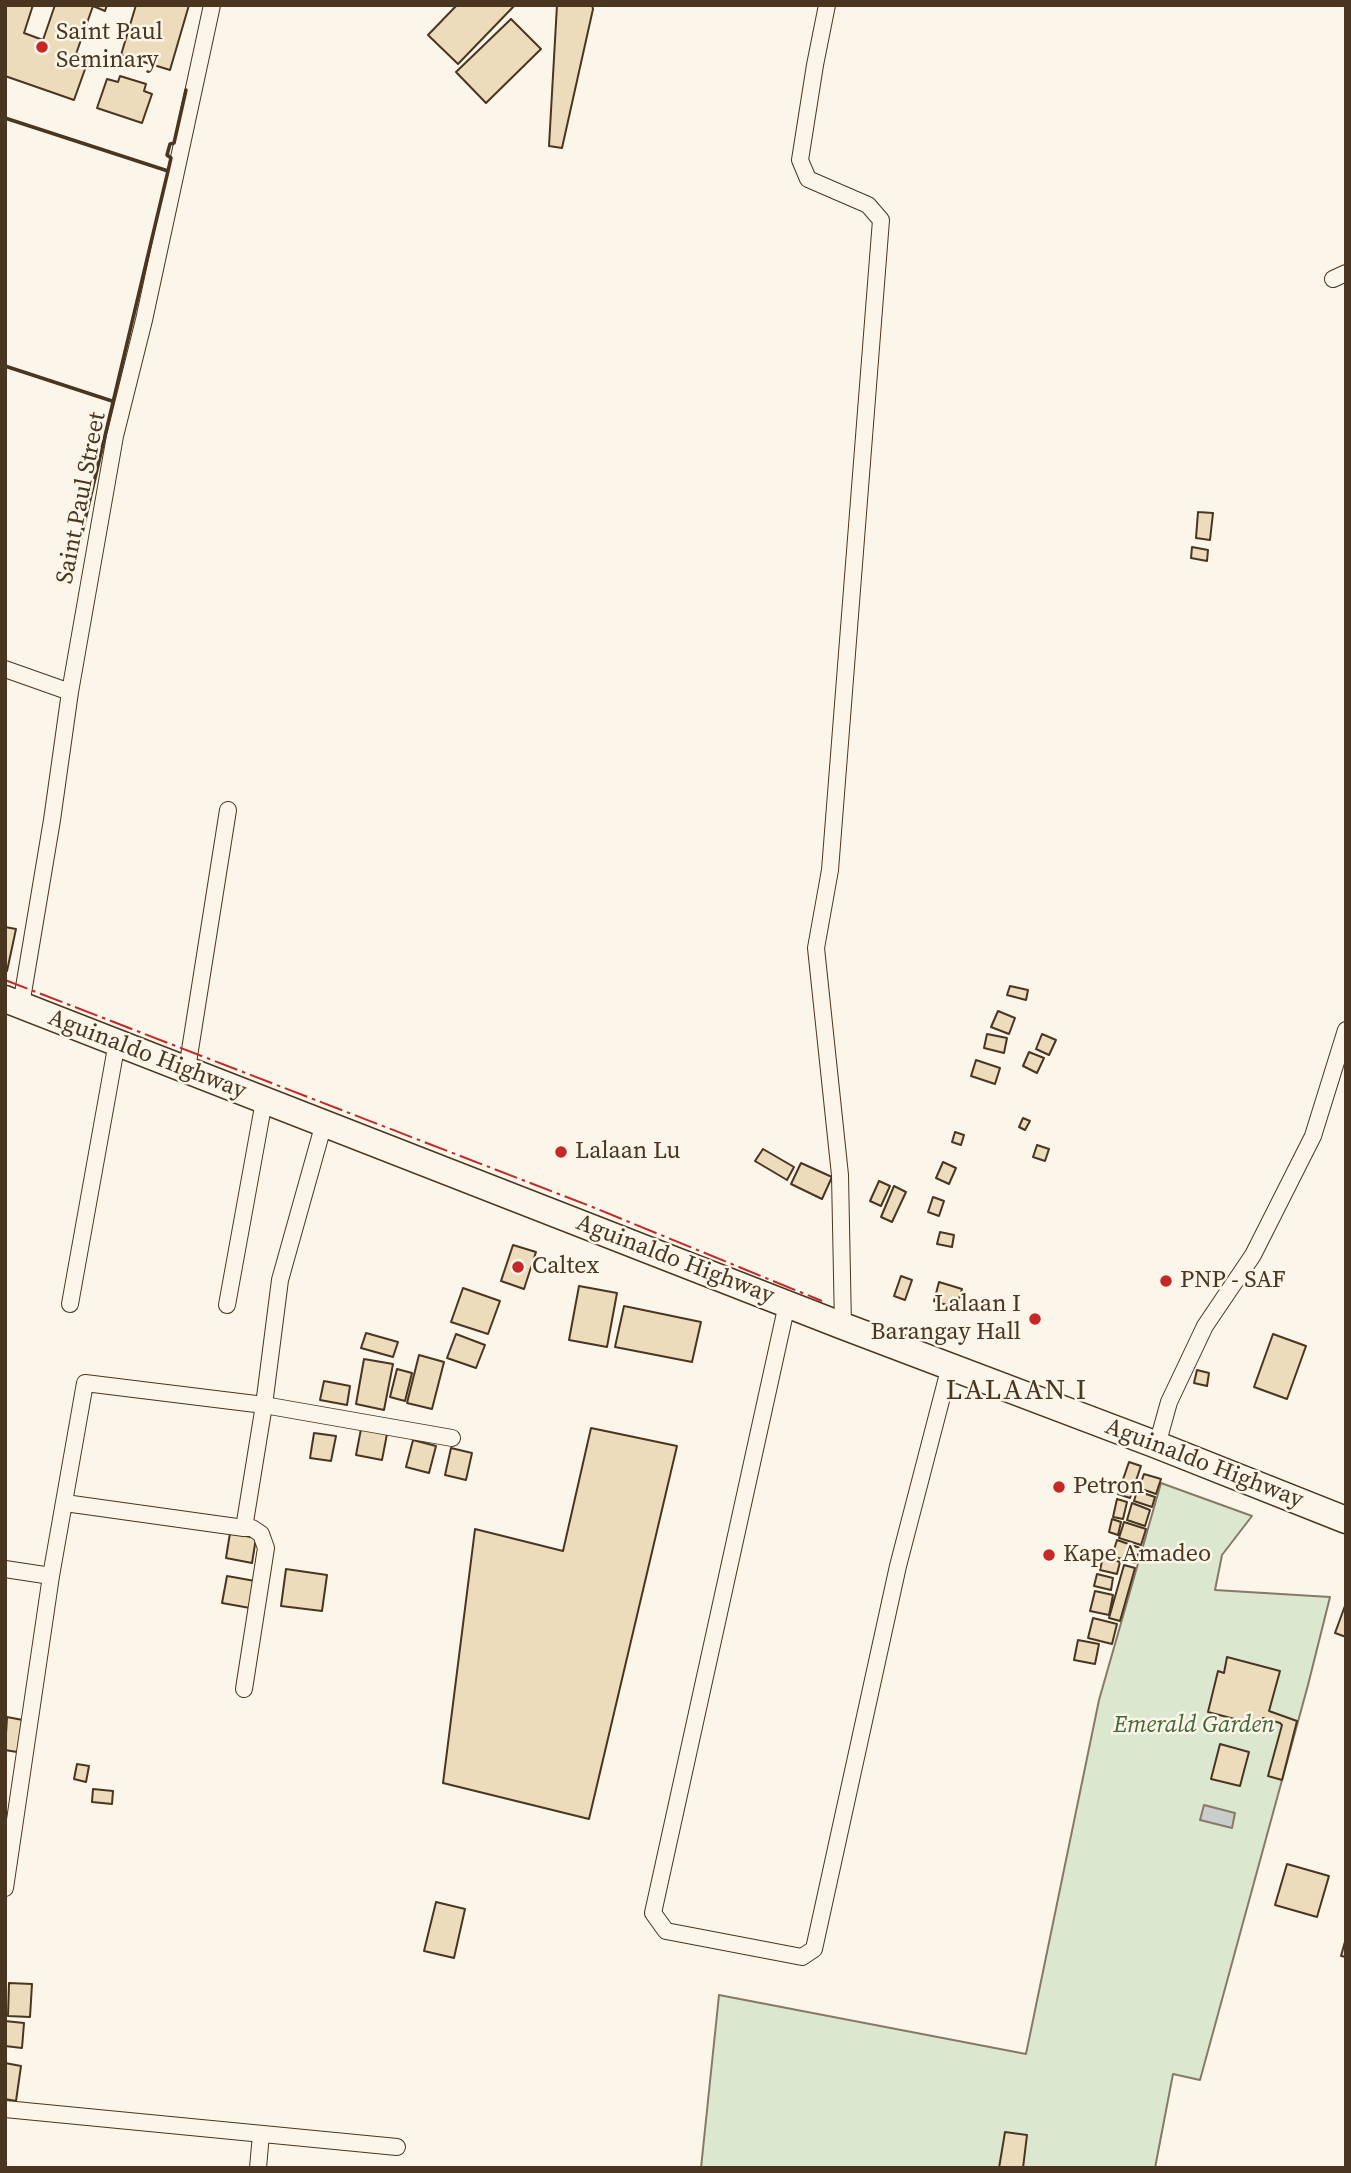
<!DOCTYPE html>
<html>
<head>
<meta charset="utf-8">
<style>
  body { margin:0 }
  #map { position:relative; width:1351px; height:2173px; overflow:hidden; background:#fbf6e9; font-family:"Source Serif 4",serif }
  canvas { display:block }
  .frame { position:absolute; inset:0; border:7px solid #4a3520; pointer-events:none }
</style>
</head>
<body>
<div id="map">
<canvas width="1351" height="2173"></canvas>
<div class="frame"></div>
</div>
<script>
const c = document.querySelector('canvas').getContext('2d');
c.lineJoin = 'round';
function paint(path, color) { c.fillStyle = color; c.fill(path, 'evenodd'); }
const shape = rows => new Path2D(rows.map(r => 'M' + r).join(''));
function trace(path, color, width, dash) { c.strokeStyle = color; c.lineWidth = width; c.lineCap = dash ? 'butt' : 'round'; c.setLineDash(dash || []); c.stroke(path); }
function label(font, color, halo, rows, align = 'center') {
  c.font = font + ' "Source Serif 4",serif'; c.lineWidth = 5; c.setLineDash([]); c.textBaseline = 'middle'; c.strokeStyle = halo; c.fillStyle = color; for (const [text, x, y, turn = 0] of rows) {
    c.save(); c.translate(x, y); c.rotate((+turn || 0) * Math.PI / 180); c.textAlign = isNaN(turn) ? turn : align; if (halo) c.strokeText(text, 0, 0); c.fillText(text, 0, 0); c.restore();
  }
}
const green = shape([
  [1161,1483,1252,1516,1222,1555,1215,1590,1330,1597,1308,1685,1200,2080,1173,2074,1155,2168,701,2168,719,1995,1026,2054,1099,1700,1161,1483]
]);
const water = shape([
  [1204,1805,1235,1813,1232,1828,1200,1820,1204,1805]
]);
const building = shape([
  [5,5,33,5,24,33,43,40,55,5,107,5,105,11,93,6,76,54,89,58,74,100,5,76,5,5],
  [136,5,189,5,170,70,121,55,136,5],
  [457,5,515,5,458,64,428,35,457,5],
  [557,5,592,5,593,9,562,148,549,146,557,5],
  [511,19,541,49,486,103,456,72,511,19],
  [120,76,146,84,144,91,152,94,142,123,97,108,107,79,118,82,120,76],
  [1198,512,1213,513,1210,540,1196,538,1198,512],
  [1192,547,1208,550,1207,561,1191,558,1192,547],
  [5,927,16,929,7,971,5,971,5,927],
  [1010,986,1028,990,1026,1000,1007,995,1010,986],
  [998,1011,1015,1018,1009,1034,991,1027,998,1011],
  [987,1034,1007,1038,1004,1053,984,1048,987,1034],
  [1042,1034,1056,1040,1049,1055,1036,1049,1042,1034],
  [1029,1052,1044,1058,1037,1073,1023,1066,1029,1052],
  [976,1060,1000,1068,995,1084,971,1076,976,1060],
  [1023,1118,1030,1121,1025,1130,1019,1127,1023,1118],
  [955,1132,964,1135,961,1145,952,1142,955,1132],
  [1037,1145,1049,1149,1045,1161,1033,1157,1037,1145],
  [763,1149,794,1167,787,1180,755,1161,763,1149],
  [943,1162,956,1168,949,1184,936,1178,943,1162],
  [801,1163,832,1177,822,1199,791,1184,801,1163],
  [879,1181,890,1186,881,1206,870,1201,879,1181],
  [894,1186,906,1192,892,1222,881,1217,894,1186],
  [933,1197,944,1201,939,1216,928,1212,933,1197],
  [940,1232,954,1235,952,1247,937,1244,940,1232],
  [513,1245,536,1252,524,1289,501,1281,513,1245],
  [901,1276,912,1280,905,1300,894,1296,901,1276],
  [939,1282,962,1289,956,1308,934,1301,939,1282],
  [579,1286,617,1293,607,1347,569,1340,579,1286],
  [463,1288,500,1301,488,1334,451,1322,463,1288],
  [624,1306,701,1322,692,1362,615,1347,624,1306],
  [366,1333,398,1342,393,1357,361,1348,366,1333],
  [456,1334,485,1345,476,1368,447,1358,456,1334],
  [1273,1334,1306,1346,1287,1399,1254,1387,1273,1334],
  [419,1355,444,1362,432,1409,407,1403,419,1355],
  [364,1359,393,1364,384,1410,356,1404,364,1359],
  [397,1369,412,1373,405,1401,390,1397,397,1369],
  [1197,1370,1209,1373,1207,1386,1194,1383,1197,1370],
  [324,1381,350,1386,347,1405,320,1400,324,1381],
  [591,1428,677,1446,589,1819,443,1783,475,1529,563,1551,591,1428],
  [361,1429,387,1434,382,1460,356,1455,361,1429],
  [314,1433,336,1436,331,1461,310,1458,314,1433],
  [413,1440,436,1446,429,1473,406,1467,413,1440],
  [451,1448,472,1453,466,1480,445,1475,451,1448],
  [1129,1462,1141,1466,1130,1498,1118,1494,1129,1462],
  [1144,1474,1161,1479,1156,1494,1139,1488,1144,1474],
  [1137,1491,1155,1497,1152,1507,1134,1501,1137,1491],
  [1117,1499,1127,1502,1123,1519,1113,1517,1117,1499],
  [1132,1503,1150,1510,1145,1526,1127,1520,1132,1503],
  [1112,1519,1121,1522,1118,1535,1109,1532,1112,1519],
  [1124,1522,1146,1529,1141,1545,1119,1538,1124,1522],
  [230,1533,256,1538,252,1563,226,1558,230,1533],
  [1117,1540,1140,1548,1135,1563,1112,1556,1117,1540],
  [1103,1557,1120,1562,1117,1574,1100,1570,1103,1557],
  [1124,1565,1135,1568,1120,1621,1109,1618,1124,1565],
  [286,1569,327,1575,322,1611,281,1606,286,1569],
  [1097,1574,1113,1578,1111,1590,1094,1586,1097,1574],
  [227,1576,255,1581,250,1608,222,1603,227,1576],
  [1095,1591,1113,1595,1109,1615,1090,1611,1095,1591],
  [1346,1603,1346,1637,1335,1633,1346,1603],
  [1093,1618,1117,1624,1112,1644,1088,1638,1093,1618],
  [1078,1640,1099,1644,1095,1664,1074,1660,1078,1640],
  [1227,1657,1280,1671,1269,1711,1297,1721,1282,1780,1268,1776,1282,1725,1280,1723,1263,1718,1261,1726,1208,1712,1218,1671,1224,1673,1227,1657],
  [7,1717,28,1721,23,1753,5,1750,7,1717],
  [1220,1744,1249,1752,1240,1786,1211,1779,1220,1744],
  [77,1764,89,1766,86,1782,74,1779,77,1764],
  [93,1789,113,1791,112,1804,92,1802,93,1789],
  [1287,1864,1329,1876,1317,1917,1275,1905,1287,1864],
  [436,1902,465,1909,454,1958,424,1951,436,1902],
  [1346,1938,1346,1957,1341,1956,1346,1938],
  [9,1983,32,1984,30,2017,8,2016,9,1983],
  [5,2021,24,2023,22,2048,5,2046,5,2021],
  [5,2063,21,2066,16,2101,5,2099,5,2063],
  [1005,2132,1027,2135,1023,2168,999,2168,1005,2132]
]);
const minor = shape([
  [827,5,815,65,800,160,808,179,868,205,881,220,830,870,816,948,840,1175,843,1326],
  [1333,279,1346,273],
  [5,669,70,692],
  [21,1005,52,820,70,692,115,436,144,320,212,5],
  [187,1069,228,810],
  [70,1304,117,1042],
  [787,1304,653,1913,666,1931,802,1957,814,1949,898,1566,950,1366],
  [227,1305,264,1101],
  [1157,1445,1169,1402,1205,1326,1253,1255,1313,1136,1346,1030],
  [65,1503,244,1528,264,1405,280,1280,324,1123],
  [244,1528,252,1528,261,1534,266,1548,244,1689],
  [5,1569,51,1576],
  [5,1888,51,1576,85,1383,264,1405,452,1438],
  [5,2109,397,2147],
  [258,2168,261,2134]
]);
const primary = shape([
  [5,999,843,1326,1157,1445,1346,1520]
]);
const wall = shape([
  [5,118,168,171],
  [5,366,112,401],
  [74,566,168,171,171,158,167,155,170,144,174,143,186,90]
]);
const power = shape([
  [5,980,595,1208,822,1301]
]);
const markers = [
  [42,47,7,"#c62828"],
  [561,1152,7,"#c62828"],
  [518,1267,7,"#c62828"],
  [1166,1281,7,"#c62828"],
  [1035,1319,7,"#c62828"],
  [1059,1487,7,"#c62828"],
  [1049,1555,7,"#c62828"]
];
const poiNames = [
  ["Saint Paul",56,33],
  ["Seminary",56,61],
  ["Lalaan Lu",575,1152],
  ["Caltex",532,1267],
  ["PNP - SAF",1180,1281],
  ["Lalaan I",1021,1305,"right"],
  ["Barangay Hall",1021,1333,"right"],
  ["Petron",1073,1487],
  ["Kape Amadeo",1063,1555]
];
const streetNames = [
  ["Saint Paul Street",82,498,-79],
  ["Aguinaldo Highway",147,1055,21],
  ["Aguinaldo Highway",675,1260,21],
  ["Aguinaldo Highway",1204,1464,21]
];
const parkNames = [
  ["Emerald Garden",1194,1726]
];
const quarterNames = [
  ["LALAAN I",1017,1392]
];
paint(green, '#dce7d0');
trace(green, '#887966', 2);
paint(water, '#c9cecd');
trace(water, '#887966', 2);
paint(building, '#ecdcbc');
trace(building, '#4a3520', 2);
trace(minor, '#4a3520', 18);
trace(primary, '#4a3520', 29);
trace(minor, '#fbf6e9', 16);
trace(primary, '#fbf6e9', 26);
trace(wall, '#4a3520', 3.5);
trace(power, '#c62828', 2, [24, 5, 3.5, 5]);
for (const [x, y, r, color] of markers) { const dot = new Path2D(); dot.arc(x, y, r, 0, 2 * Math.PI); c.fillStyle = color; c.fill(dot); trace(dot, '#fbf6e9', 2.5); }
label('24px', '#4a3520', '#fbf6e9', poiNames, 'left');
label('24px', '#4a3520', '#fbf6e9', streetNames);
label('italic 24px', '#436837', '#fbf6e9', parkNames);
c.letterSpacing = '2px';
label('28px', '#4a3520', '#fbf6e9', quarterNames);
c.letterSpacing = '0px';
</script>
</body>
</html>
